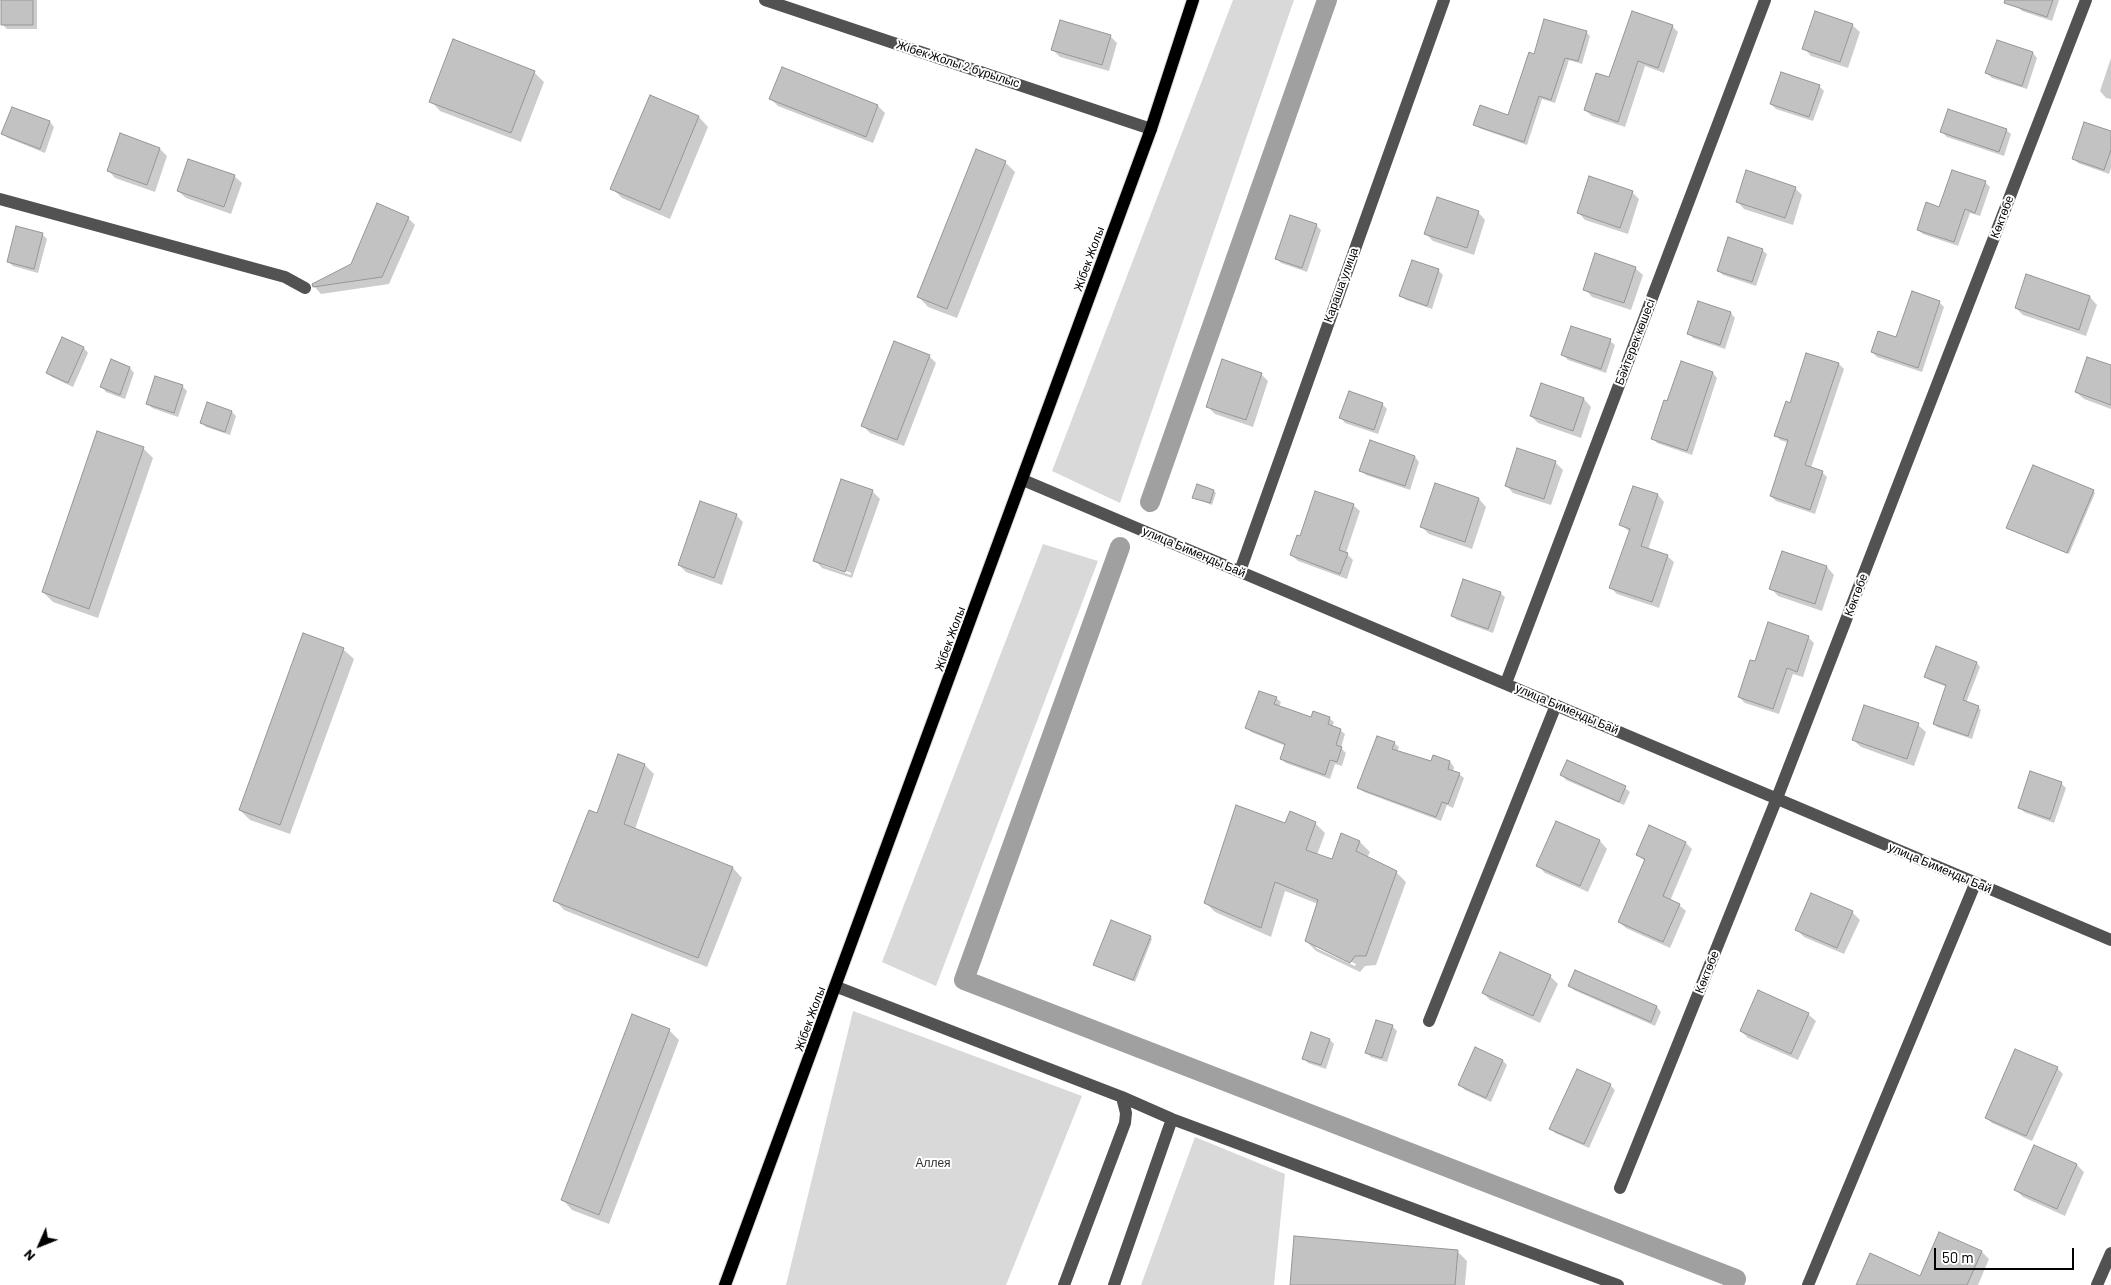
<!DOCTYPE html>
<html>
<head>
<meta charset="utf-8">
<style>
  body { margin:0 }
  #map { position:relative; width:2111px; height:1285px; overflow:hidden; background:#fff; font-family:Barlow,sans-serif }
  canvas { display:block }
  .north { position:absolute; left:15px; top:1220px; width:50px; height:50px; -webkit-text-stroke:4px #fff; paint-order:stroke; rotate:226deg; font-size:14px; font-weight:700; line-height:20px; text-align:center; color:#000 }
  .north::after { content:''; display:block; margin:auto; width:18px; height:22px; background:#000; clip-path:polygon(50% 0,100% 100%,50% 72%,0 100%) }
  .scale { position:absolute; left:1934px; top:1248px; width:140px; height:22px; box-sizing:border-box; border:2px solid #000; border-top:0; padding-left:6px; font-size:15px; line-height:18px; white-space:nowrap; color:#000; -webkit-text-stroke:4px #fff; paint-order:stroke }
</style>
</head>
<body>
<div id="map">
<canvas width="2111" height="1285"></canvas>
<div class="north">N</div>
<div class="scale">50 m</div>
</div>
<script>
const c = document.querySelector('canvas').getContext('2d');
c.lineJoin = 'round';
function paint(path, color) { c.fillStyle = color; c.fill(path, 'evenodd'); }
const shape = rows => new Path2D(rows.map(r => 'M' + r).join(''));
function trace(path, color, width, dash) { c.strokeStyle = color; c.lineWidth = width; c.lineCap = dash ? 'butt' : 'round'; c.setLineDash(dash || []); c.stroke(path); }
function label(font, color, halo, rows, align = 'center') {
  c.font = font + ' Barlow,sans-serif'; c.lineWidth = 4; c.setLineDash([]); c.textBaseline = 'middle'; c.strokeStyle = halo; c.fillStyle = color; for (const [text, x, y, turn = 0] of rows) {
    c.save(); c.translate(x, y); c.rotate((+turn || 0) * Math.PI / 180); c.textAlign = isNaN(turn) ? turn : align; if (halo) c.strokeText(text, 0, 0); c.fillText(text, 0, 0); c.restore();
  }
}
const green = shape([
  [1233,0,1294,0,1120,503,1052,471],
  [1043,544,1098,561,936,986,882,962],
  [853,1011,1082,1096,1006,1285,786,1285],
  [1195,1137,1285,1174,1274,1285,1141,1285]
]);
const shadow = shape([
  [2,0,37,0,37,29,7,29,2,24],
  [2020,0,2059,0,2052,21,2022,11,2017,6],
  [1852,25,1860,32,1848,68,1811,56,1804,48],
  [1672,26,1678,32,1664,73,1645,66,1625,127,1592,116,1585,110,1610,79],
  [1586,32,1590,36,1582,64,1569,60,1555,103,1542,99,1527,145,1479,128,1475,124,1509,116,1535,56],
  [1110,36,1117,43,1109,71,1060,57,1053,50],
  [2033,53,2037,58,2027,89,1992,78,1987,73],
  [2111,58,2111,99,2106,98,2100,91],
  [534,72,544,82,521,142,440,111,431,101],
  [1819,86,1824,91,1813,121,1776,109,1771,104],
  [650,97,699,117,708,127,670,219,622,198,612,188],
  [771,99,878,106,885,113,873,143,778,106],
  [12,108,50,122,54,127,45,153,8,138,3,134],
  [2006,130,2011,134,2004,156,1947,137,1942,132],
  [2111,132,2111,168,2109,174,2078,163,2073,158],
  [121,135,160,149,167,156,155,192,115,178,108,170],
  [1005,162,1015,172,957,318,928,307,919,297],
  [234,176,242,183,231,214,186,198,178,191],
  [1985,182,1990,187,1980,216,1970,213,1958,246,1923,234,1918,230,1940,208],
  [1795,188,1802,195,1793,225,1744,209,1737,201],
  [1632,192,1639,199,1628,234,1585,220,1578,212],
  [1478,212,1485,220,1474,255,1433,241,1426,234],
  [408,218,415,225,389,284,321,294,314,286,352,264],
  [1316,225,1321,230,1307,272,1281,263,1276,258],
  [42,234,47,239,38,273,13,266,8,261],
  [1762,250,1767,254,1756,286,1723,275,1718,270],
  [1635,268,1643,275,1631,310,1592,297,1585,289],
  [1438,270,1443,275,1432,309,1406,300,1401,296],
  [2027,276,2090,297,2097,305,2086,336,2023,315,2016,308],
  [1939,302,1944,307,1922,372,1877,357,1872,352,1897,338],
  [1731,313,1735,318,1725,349,1693,338,1689,333],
  [63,339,84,348,88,353,73,387,52,377,47,373],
  [1610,341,1615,345,1606,373,1568,360,1563,355],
  [1807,354,1839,364,1844,369,1811,468,1822,472,1827,477,1815,514,1776,501,1771,496,1789,443,1780,440,1776,435,1791,405],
  [929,356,936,363,904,446,870,433,862,425],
  [111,361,130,368,134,373,125,399,106,392,102,387],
  [1681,363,1713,373,1717,378,1692,455,1657,443,1653,438,1668,402],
  [2111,367,2111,409,2084,399,2076,392],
  [1261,374,1268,381,1253,427,1215,414,1207,406],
  [1541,385,1584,399,1591,407,1581,438,1538,423,1531,416],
  [182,386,187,391,178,417,152,408,148,404],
  [208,404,232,412,236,416,230,435,206,427,201,422],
  [1382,404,1387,409,1378,434,1345,423,1341,418],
  [98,433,144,449,153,458,98,618,53,602,43,592],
  [1370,442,1415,457,1419,462,1410,490,1366,475,1361,470],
  [1518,450,1556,463,1563,470,1551,505,1513,493,1506,485],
  [1633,487,1658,495,1664,502,1648,550,1667,556,1674,562,1659,608,1617,594,1611,588,1630,532,1621,525],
  [872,491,880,499,852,578,822,568,815,560],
  [822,562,851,573,851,575,822,565],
  [1214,491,1216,493,1212,505,1193,497],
  [2093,491,2095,493,2069,554,2010,529],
  [1479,499,1486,507,1472,549,1429,534,1422,527],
  [1353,505,1360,511,1346,553,1353,560,1347,579,1298,561,1291,555,1301,537],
  [736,515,743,522,722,585,686,572,679,565],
  [1783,552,1827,567,1834,575,1822,611,1778,596,1771,588],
  [1500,593,1505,597,1493,633,1457,620,1452,616],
  [304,635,344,650,354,659,290,834,250,820,240,810],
  [1808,637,1814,643,1803,677,1793,674,1779,714,1745,703,1739,697,1756,663],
  [1937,648,1977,663,1980,667,1966,703,1978,707,1981,710,1972,739,1937,727,1934,724,1947,687,1929,680,1926,676],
  [1276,698,1281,702,1279,707,1312,719,1329,718,1334,722,1332,727,1340,730,1345,734,1341,748,1346,753,1342,766,1335,764,1330,779,1286,763,1281,759,1286,746,1251,732,1246,727],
  [1918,725,1926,732,1914,766,1861,747,1853,740],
  [1394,743,1399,747,1397,752,1432,763,1450,762,1454,767,1453,772,1459,774,1464,778,1453,808,1447,805,1441,821,1364,792,1359,788],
  [645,765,654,774,635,829,733,868,742,878,707,967,564,910,555,900,598,815],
  [1562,775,1625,788,1630,792,1624,805,1566,780],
  [2061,783,2066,788,2054,823,2024,812,2020,808],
  [1557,822,1600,841,1607,849,1588,892,1545,873,1538,866],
  [1315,823,1325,833,1317,855,1332,860,1342,834,1360,842,1370,852,1367,858,1396,872,1406,882,1376,965,1365,966,1360,972,1316,951,1306,941,1318,904,1285,891,1271,937,1215,912,1205,902,1286,825],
  [1316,945,1356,964,1355,966,1316,948],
  [1686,843,1692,849,1670,901,1679,905,1686,911,1670,948,1626,928,1619,922,1646,862,1637,855],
  [1852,912,1860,920,1844,954,1804,937,1796,929],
  [1150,937,1152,939,1135,982,1097,966],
  [1576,971,1657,1007,1661,1012,1655,1026,1574,990,1569,986],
  [1550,976,1558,984,1540,1023,1490,1000,1483,993],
  [1808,1014,1816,1021,1798,1060,1748,1038,1741,1031],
  [1377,1021,1393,1027,1397,1031,1387,1062,1371,1057,1366,1052],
  [669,1030,679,1040,609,1224,572,1210,563,1200],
  [1312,1033,1330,1040,1334,1044,1326,1069,1308,1063,1303,1058],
  [1503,1061,1507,1065,1491,1102,1465,1090,1460,1085],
  [2057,1068,2063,1074,2032,1141,1992,1123,1986,1117],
  [1610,1085,1615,1090,1589,1148,1555,1133,1551,1128],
  [2035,1147,2077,1165,2084,1172,2065,1216,2023,1197,2016,1190],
  [1457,1251,1467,1261,1465,1285,1291,1285],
  [1982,1252,1989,1259,1978,1285,1917,1285]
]);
const canal = shape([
  [1150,502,1327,0],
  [1120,547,964,980,1736,1279,1733,1285]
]);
const building = shape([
  [1,0,33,0,33,25,1,25,1,0],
  [2005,0,2053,0,2047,17,2004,3,2005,0],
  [1632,11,1673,25,1658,68,1638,61,1618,122,1584,110,1596,73,1609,77,1632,11],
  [1815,11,1853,24,1840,62,1802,49,1815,11],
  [1544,19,1587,31,1578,61,1565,58,1551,100,1539,96,1524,142,1473,125,1480,105,1508,115,1529,52,1534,54,1544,19],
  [1060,20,1111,35,1102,65,1051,50,1060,20],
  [453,39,535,71,511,133,429,102,453,39],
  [1997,40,2033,52,2022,86,1985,73,1997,40],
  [782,67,878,105,866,137,769,99,782,67],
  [1781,72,1820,85,1809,117,1770,104,1781,72],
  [650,95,699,116,660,210,610,189,650,95],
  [12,107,50,121,40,149,1,134,12,107],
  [1948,109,2007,129,1999,152,1940,132,1948,109],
  [2084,122,2111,131,2111,150,2104,170,2072,159,2084,122],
  [120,133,160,148,147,185,107,171,120,133],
  [976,149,1006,161,947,309,917,297,976,149],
  [188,159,235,175,224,207,177,191,188,159],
  [1746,170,1796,187,1785,218,1736,202,1746,170],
  [1952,170,1986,181,1975,213,1965,209,1954,242,1917,230,1926,202,1939,207,1952,170],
  [1589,176,1633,191,1620,228,1577,213,1589,176],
  [1437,197,1479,211,1467,248,1424,234,1437,197],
  [377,203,409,217,382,277,313,287,312,284,351,264,377,203],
  [1290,215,1317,224,1302,268,1275,259,1290,215],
  [16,226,43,233,34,269,7,262,16,226],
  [1728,237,1763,249,1752,282,1717,271,1728,237],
  [1595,253,1636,267,1624,303,1583,290,1595,253],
  [1412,260,1439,269,1427,306,1399,296,1412,260],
  [2026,274,2090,296,2079,330,2015,308,2026,274],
  [1912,291,1940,301,1918,368,1871,352,1878,331,1896,337,1912,291],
  [1698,301,1731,312,1720,345,1687,334,1698,301],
  [1571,326,1611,339,1601,369,1561,355,1571,326],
  [62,337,84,347,68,383,46,373,62,337],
  [894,341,930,355,897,440,861,426,894,341],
  [1806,353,1839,363,1805,465,1823,471,1810,510,1770,496,1788,440,1774,436,1786,401,1790,403,1806,353],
  [2087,357,2111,365,2111,405,2075,392,2087,357],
  [111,359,130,367,120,395,100,387,111,359],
  [1222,359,1262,373,1246,420,1206,407,1222,359],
  [1681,361,1713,372,1687,451,1651,439,1664,400,1667,401,1681,361],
  [155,376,183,385,174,413,146,404,155,376],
  [1541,383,1584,398,1573,431,1530,416,1541,383],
  [1349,391,1383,403,1374,430,1339,418,1349,391],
  [207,402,232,411,225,432,200,423,207,402],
  [97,431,144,447,89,609,42,592,97,431],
  [1370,440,1415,456,1405,486,1359,471,1370,440],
  [1517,448,1556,461,1544,499,1505,486,1517,448],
  [2033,465,2094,490,2067,553,2006,528,2033,465],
  [841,479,873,490,845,572,813,561,841,479],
  [1435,483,1479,498,1465,542,1420,527,1435,483],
  [1197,484,1214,490,1210,503,1192,498,1197,484],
  [1633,486,1658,494,1641,546,1668,555,1652,602,1609,588,1630,529,1619,525,1633,486],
  [1315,491,1354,504,1339,550,1348,553,1340,574,1290,555,1297,535,1300,536,1315,491],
  [700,501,737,514,714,578,678,565,700,501],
  [1782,551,1827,566,1815,604,1769,589,1782,551],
  [1463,579,1501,592,1488,629,1451,616,1463,579],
  [1768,622,1809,636,1797,672,1787,668,1773,709,1738,697,1750,660,1755,661,1768,622],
  [303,633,344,648,280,825,239,810,303,633],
  [1936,646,1977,662,1963,700,1979,706,1968,736,1933,724,1946,685,1924,677,1936,646],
  [1259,691,1277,697,1274,704,1311,717,1313,711,1330,717,1328,724,1341,729,1336,745,1342,747,1337,762,1330,760,1325,775,1280,759,1285,744,1245,728,1259,691],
  [1864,705,1919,723,1907,759,1852,740,1864,705],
  [1377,736,1395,742,1392,749,1431,761,1433,755,1450,761,1448,769,1460,773,1448,804,1442,802,1436,817,1357,788,1377,736],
  [618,754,645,764,624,824,733,867,698,958,553,901,589,810,597,813,618,754],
  [1567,760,1626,786,1619,802,1560,775,1567,760],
  [2030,771,2062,782,2050,819,2018,808,2030,771],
  [1236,805,1285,823,1290,811,1316,822,1306,850,1332,859,1341,833,1360,841,1356,851,1397,871,1366,956,1355,956,1350,963,1305,941,1318,900,1275,882,1261,928,1204,903,1236,805],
  [1556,821,1600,840,1580,886,1536,866,1556,821],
  [1649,825,1686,842,1663,896,1680,904,1663,942,1618,922,1645,859,1636,855,1649,825],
  [1811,893,1853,911,1837,948,1795,930,1811,893],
  [1111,920,1151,936,1133,980,1093,965,1111,920],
  [1500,952,1551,975,1533,1016,1482,993,1500,952],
  [1575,970,1657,1006,1651,1022,1568,986,1575,970],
  [1758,990,1809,1013,1791,1054,1740,1031,1758,990],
  [632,1014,670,1029,599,1215,561,1200,632,1014],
  [1376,1020,1393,1025,1382,1058,1365,1053,1376,1020],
  [1311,1032,1330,1039,1321,1065,1302,1059,1311,1032],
  [1475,1047,1503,1060,1486,1098,1458,1085,1475,1047],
  [2015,1049,2058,1067,2026,1136,1985,1118,2015,1049],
  [1577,1069,1611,1084,1584,1144,1549,1129,1577,1069],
  [2034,1145,2077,1164,2057,1209,2014,1190,2034,1145],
  [1939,1232,1982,1251,1967,1285,1856,1285,1870,1253,1920,1276,1939,1232],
  [1294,1236,1458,1250,1455,1285,1290,1285,1294,1236]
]);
const minor = shape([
  [765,0,1151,129],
  [0,199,285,277,305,288],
  [1023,480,2111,940],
  [1240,571,1444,0],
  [1506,683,1765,0],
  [837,987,1122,1097,1172,1119,1618,1285],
  [1429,1021,1556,705],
  [1620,1188,1777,798,2086,0],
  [1064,1285,1125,1123,1126,1113,1122,1097],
  [1114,1285,1172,1119],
  [1808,1285,1975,884],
  [2097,1285,2111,1253]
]);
const major = shape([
  [725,1285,1151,129,1193,0]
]);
const streetNames = [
  ["Жібек Жолы 2 бұрылыс",958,64,18],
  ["Көктөбе",2002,217,-69],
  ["Жібек Жолы",1089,259,-70],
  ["Караша улица",1341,285,-70],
  ["Бәйтерек көшесі",1635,342,-69],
  ["улица Бименды Бай",1194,552,23],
  ["Көктөбе",1856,595,-69],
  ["Жібек Жолы",950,639,-70],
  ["улица Бименды Бай",1567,709,23],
  ["улица Бименды Бай",1940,868,23],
  ["Көктөбе",1707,972,-68],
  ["Жібек Жолы",810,1019,-70]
];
const parkNames = [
  ["Аллея",933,1163]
];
paint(green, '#d9d9d9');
paint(shadow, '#0003');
trace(canal, '#a0a0a0', 20);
paint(building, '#c2c2c2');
trace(building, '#969696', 1);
trace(major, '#dbdbdb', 14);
trace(minor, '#525252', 12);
trace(major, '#000', 12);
label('12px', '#000', '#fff', streetNames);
label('12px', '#303030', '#fff', parkNames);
</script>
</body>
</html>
